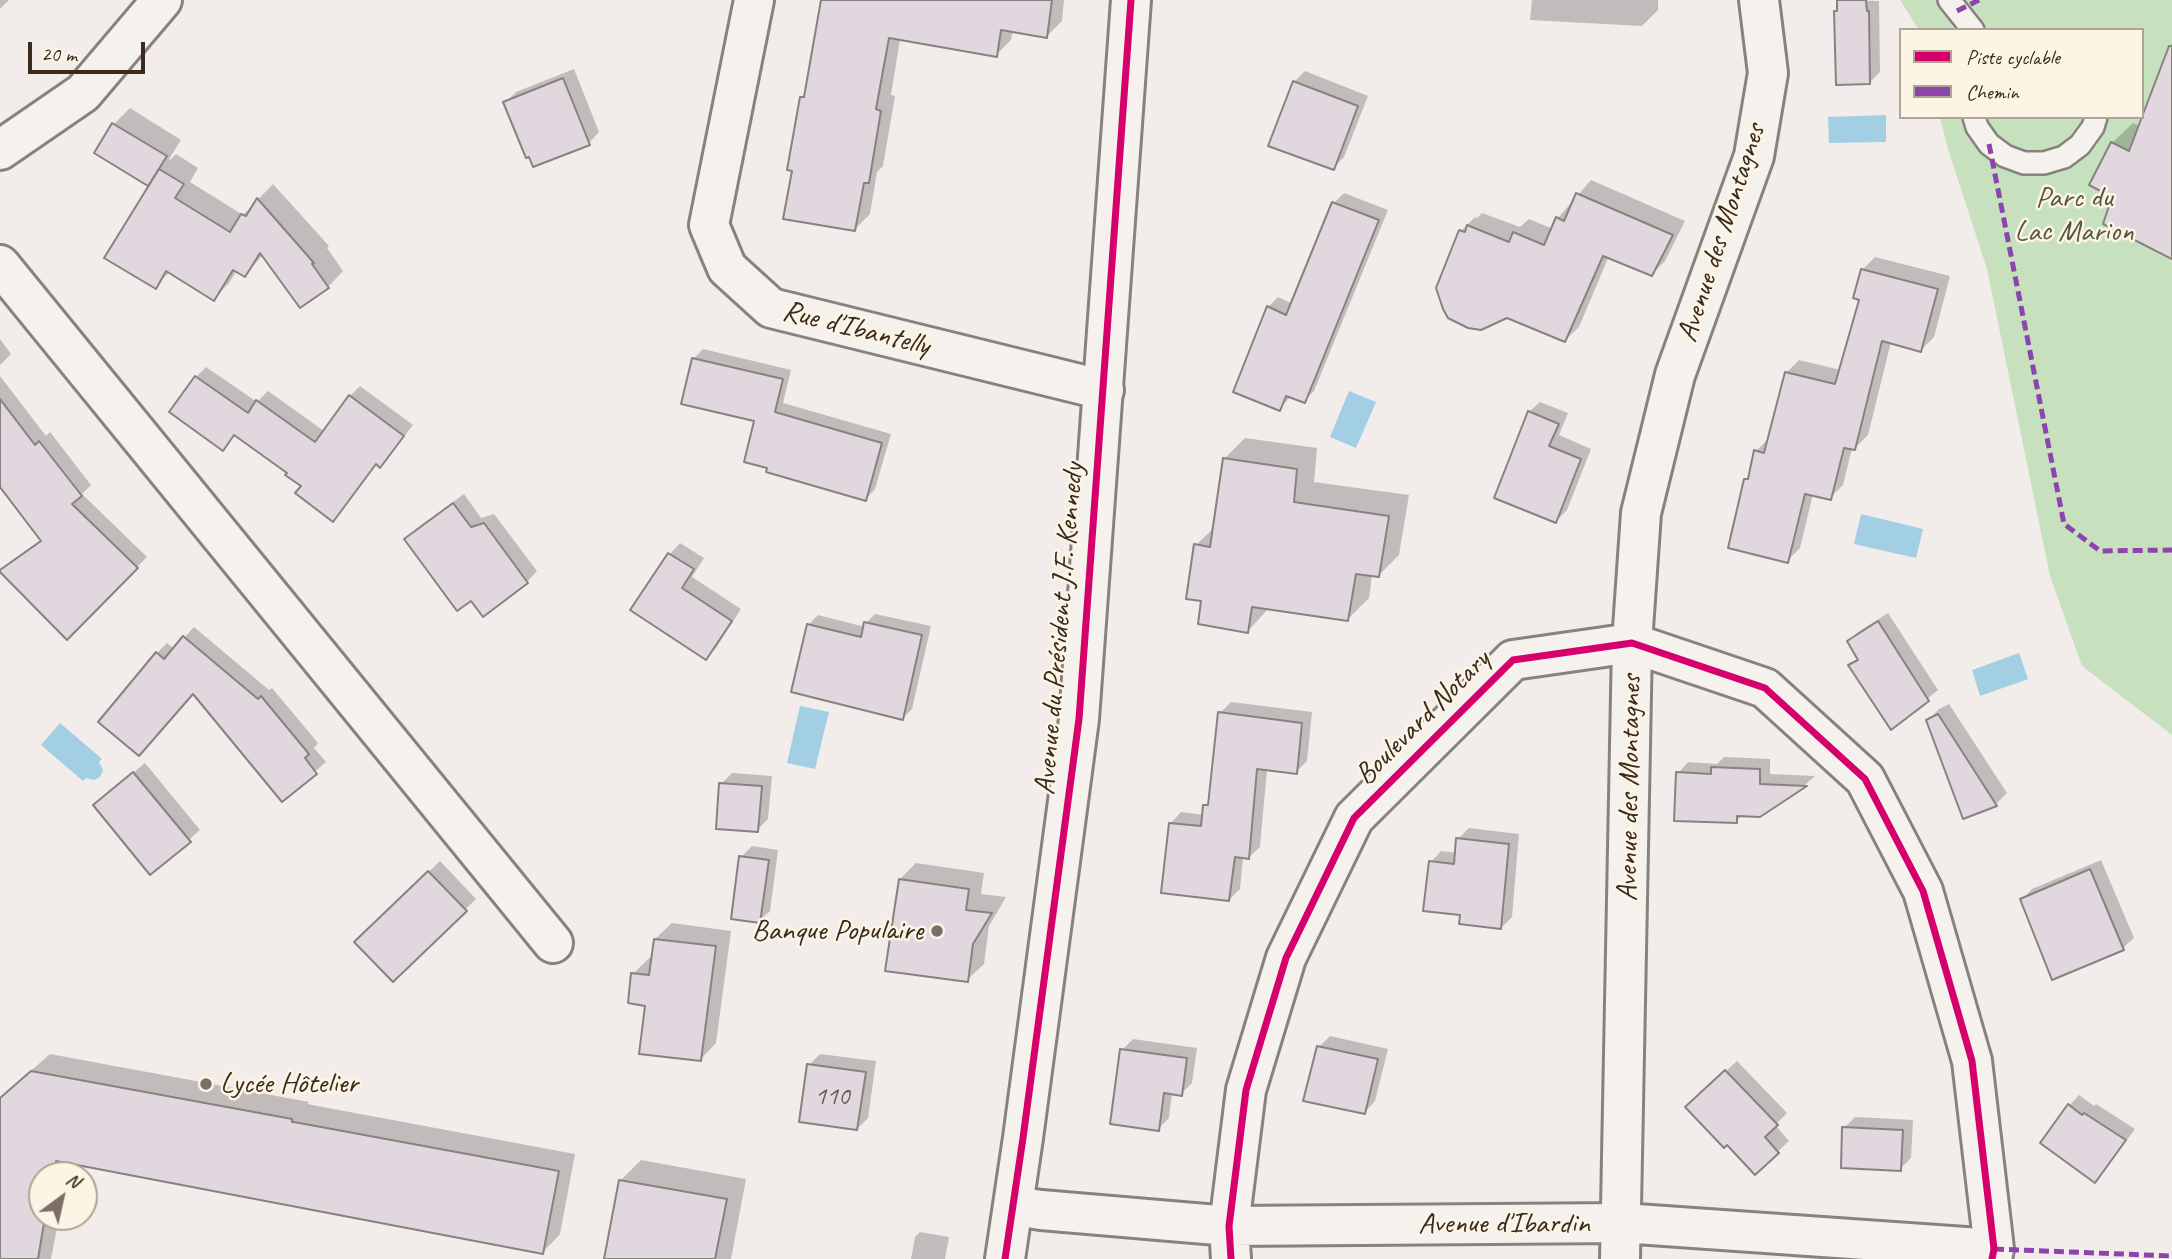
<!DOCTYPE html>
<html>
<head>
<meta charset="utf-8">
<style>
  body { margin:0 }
  #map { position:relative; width:2172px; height:1259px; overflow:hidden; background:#f2ecea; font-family:Caveat,sans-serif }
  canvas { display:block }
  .legend { position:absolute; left:1899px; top:28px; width:245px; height:91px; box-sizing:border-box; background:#fcf5e5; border:2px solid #afa495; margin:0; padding:9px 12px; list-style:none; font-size:21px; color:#3b2a1e }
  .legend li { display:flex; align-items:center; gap:14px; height:35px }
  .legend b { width:35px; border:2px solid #afa495 }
  .north { position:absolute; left:28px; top:1161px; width:70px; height:70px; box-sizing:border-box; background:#fcf5e5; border:2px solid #afa495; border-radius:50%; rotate:33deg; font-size:19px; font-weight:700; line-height:28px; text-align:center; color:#3b2a1e }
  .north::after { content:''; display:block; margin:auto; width:24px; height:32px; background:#7b6e65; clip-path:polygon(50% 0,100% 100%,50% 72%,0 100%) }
  .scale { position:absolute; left:28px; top:42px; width:117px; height:32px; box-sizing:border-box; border:4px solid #3b2a1e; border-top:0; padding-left:9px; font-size:21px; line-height:24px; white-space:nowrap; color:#3b2a1e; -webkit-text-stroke:5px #fcf5e5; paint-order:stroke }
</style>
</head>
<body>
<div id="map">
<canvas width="2172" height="1259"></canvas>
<ul class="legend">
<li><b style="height:9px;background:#d6006c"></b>Piste cyclable</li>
<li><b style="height:9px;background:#8e44ad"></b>Chemin</li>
</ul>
<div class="north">N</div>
<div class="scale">20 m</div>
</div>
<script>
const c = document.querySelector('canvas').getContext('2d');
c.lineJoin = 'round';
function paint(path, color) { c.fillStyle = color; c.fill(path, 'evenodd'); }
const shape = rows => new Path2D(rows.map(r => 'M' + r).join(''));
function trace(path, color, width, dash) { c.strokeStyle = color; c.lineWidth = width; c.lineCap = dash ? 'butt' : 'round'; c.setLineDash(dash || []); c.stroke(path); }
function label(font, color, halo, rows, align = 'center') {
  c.font = font + ' Caveat,sans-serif'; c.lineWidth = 5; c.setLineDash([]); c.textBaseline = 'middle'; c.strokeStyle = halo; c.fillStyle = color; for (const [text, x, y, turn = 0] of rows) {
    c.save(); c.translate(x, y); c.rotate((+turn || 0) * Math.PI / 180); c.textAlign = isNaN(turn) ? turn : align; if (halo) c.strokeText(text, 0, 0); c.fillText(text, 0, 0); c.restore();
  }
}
const green = shape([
  [1900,0,2172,0,2172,735,2082,666,2050,576,1987,269,1947,146,1940,117,2142,117,2142,30,1919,30]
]);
const water = shape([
  [1886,115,1886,142,1829,143,1828,117],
  [1349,391,1376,402,1356,448,1330,437],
  [1861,514,1923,529,1916,558,1854,544],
  [2019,653,2028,679,1980,696,1972,670],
  [800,706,829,712,815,769,787,763],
  [60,723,102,759,99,762,103,770,100,777,94,780,86,778,83,781,41,745]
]);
const shadow = shape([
  [0,0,9,0,0,9],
  [823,0,1064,0,1062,21,1047,36,1013,30,1011,40,996,55,900,39,891,95,895,96,883,166,877,172,870,214,855,229,794,170,801,98,807,92],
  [1532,0,1658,0,1658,10,1642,26,1530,20],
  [1838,0,1879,1,1880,72,1869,83,1836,11,1838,9],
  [2172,43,2172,257,2114,197,2112,143,2133,123,2140,126],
  [574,69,599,132,589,143,505,103,516,92],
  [1305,71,1368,96,1344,157,1333,168,1294,82],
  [130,108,181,140,169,159,170,160,176,154,198,168,190,182,243,215,273,184,329,246,327,248,343,271,328,287,263,255,245,275,237,270,229,283,214,298,170,272,155,286,155,175,147,183,114,124],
  [1591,180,1685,221,1665,261,1652,274,1609,256,1579,327,1565,340,1461,231,1475,217,1477,218,1482,213,1520,227,1529,219,1553,229,1558,218],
  [1344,193,1388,210,1314,391,1304,401,1291,396,1280,409,1268,307,1278,297,1293,304,1334,203],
  [1875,257,1950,276,1934,337,1921,350,1891,342,1868,435,1855,448,1852,448,1843,485,1830,498,1813,494,1800,548,1787,561,1746,480,1750,476,1756,451,1770,437,1786,373,1799,360,1841,370,1861,299,1862,270],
  [0,339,11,354,0,365],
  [703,349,791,370,783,403,891,434,875,489,866,499,756,420,693,359],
  [206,367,257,402,268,391,324,431,350,396,360,386,413,425,390,455,380,465,377,463,343,509,333,519,289,473,236,434,223,448,196,377],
  [0,376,46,436,50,432,91,485,82,494,147,557,67,637,1,571,11,561,42,539,0,484],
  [1540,402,1568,413,1559,435,1591,449,1567,510,1556,521,1529,412],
  [1245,438,1317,448,1314,482,1409,495,1399,555,1378,576,1372,575,1369,598,1348,619,1269,608,1248,631,1203,600,1196,545,1215,527,1224,459],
  [464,494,481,518,494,514,537,571,527,582,483,614,471,598,406,540,416,529],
  [680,543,704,558,692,577,741,609,716,648,706,658,633,609,670,554],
  [1888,613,1938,690,1892,728,1851,666,1859,657,1849,641,1858,632],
  [875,614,931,626,912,709,903,718,808,625,818,615,865,627,866,623],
  [194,627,269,690,272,688,318,743,314,748,326,762,282,800,193,692,100,721,157,653,167,643,174,649],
  [1231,702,1312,712,1307,761,1296,772,1267,769,1260,847,1249,857,1243,857,1240,889,1229,900,1171,823,1181,812,1204,815,1205,806,1210,800,1220,713],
  [1949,704,2007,793,1996,804,1964,817,1928,720,1939,709],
  [1724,757,1770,759,1770,774,1815,776,1806,784,1759,815,1743,815,1736,821,1678,773,1688,762,1717,764],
  [145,763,200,830,151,873,106,795],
  [732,773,772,776,768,819,757,830,721,784],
  [1469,828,1519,834,1512,917,1501,928,1462,913,1431,862,1441,851,1457,853,1458,839],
  [752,846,778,850,770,911,759,921,741,857],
  [2101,860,2134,938,2123,948,2022,899,2032,889],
  [440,861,476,899,393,980,357,942],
  [916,863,984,873,981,894,1006,897,989,926,984,964,967,980,900,879],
  [672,923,731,931,716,1043,700,1060,647,1004,633,974,649,958,653,958,655,939],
  [1330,1036,1388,1049,1375,1101,1365,1112,1319,1047],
  [1133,1039,1197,1048,1192,1083,1181,1094,1172,1093,1169,1118,1158,1129,1122,1050],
  [50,1054,309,1102,308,1104,312,1105,575,1154,560,1234,543,1252,69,1161,66,1175,42,1175,42,1217,59,1217,51,1259,0,1259,0,1098],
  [820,1054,876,1061,868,1118,857,1129,809,1065],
  [1737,1061,1787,1113,1775,1125,1789,1141,1755,1173,1698,1097],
  [2079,1095,2094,1106,2096,1104,2135,1129,2105,1170,2095,1180,2069,1106],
  [1855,1117,1913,1120,1911,1158,1900,1169,1844,1128],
  [641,1160,746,1179,731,1259,605,1259,620,1181],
  [920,1232,949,1237,945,1259,911,1259,915,1237]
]);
const building = shape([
  [821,0,1052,0,1047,38,1001,30,997,57,889,38,876,109,881,111,869,183,864,183,855,231,783,219,792,171,787,170,800,97,804,97,821,0],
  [1837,0,1866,0,1867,11,1869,11,1870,84,1836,85,1834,11,1837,11,1837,0],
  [2169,46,2172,46,2172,259,2103,224,2112,197,2089,185,2111,142,2129,151,2169,46],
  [563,78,590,145,533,167,529,157,526,158,503,102,563,78],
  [1293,81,1358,106,1334,170,1268,146,1293,81],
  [112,123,167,156,148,186,94,153,112,123],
  [159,169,184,184,175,198,230,232,241,214,246,216,257,198,314,263,312,264,329,288,300,308,260,253,245,277,233,270,214,301,166,271,156,289,104,258,159,169],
  [1576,193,1673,235,1652,276,1603,256,1565,342,1507,318,1481,330,1468,328,1448,318,1443,309,1436,288,1459,230,1465,232,1467,225,1509,242,1513,232,1544,245,1556,217,1564,221,1576,193],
  [1332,202,1379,220,1305,403,1286,396,1280,411,1233,392,1267,306,1286,315,1332,202],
  [1861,269,1938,289,1921,352,1882,341,1855,450,1844,448,1831,500,1805,494,1788,563,1728,548,1744,479,1748,479,1754,450,1764,453,1785,372,1835,384,1859,300,1853,298,1861,269],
  [692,358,783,379,775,412,882,443,866,501,766,472,767,468,744,462,754,421,681,404,692,358],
  [195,376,248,413,256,400,315,442,349,395,404,436,380,468,376,464,333,522,295,493,301,486,285,475,287,473,234,435,223,451,169,412,195,376],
  [0,399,35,445,39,441,82,496,72,504,138,568,67,640,0,572,0,570,41,541,0,487,0,399],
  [1528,411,1559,424,1549,446,1581,459,1556,523,1494,498,1528,411],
  [1223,458,1297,469,1294,502,1389,516,1379,577,1356,574,1348,621,1252,607,1248,633,1198,624,1201,601,1186,599,1194,544,1210,547,1223,458],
  [453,503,471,527,484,523,528,583,483,617,471,601,457,611,404,539,453,503],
  [668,553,694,569,682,588,732,621,706,660,630,610,668,553],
  [1878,621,1929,701,1891,730,1848,665,1858,660,1847,641,1878,621],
  [864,622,922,635,903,720,791,692,807,624,861,637,864,622],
  [183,636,258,699,261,696,309,754,305,758,317,774,282,802,193,694,139,756,98,722,156,652,164,659,183,636],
  [1218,712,1302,723,1297,774,1257,769,1249,859,1235,857,1229,901,1161,893,1169,823,1201,826,1203,805,1208,805,1218,712],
  [1938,714,1997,806,1963,819,1926,720,1938,714],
  [1711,767,1760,769,1760,784,1807,786,1760,817,1737,816,1737,823,1674,821,1676,772,1711,774,1711,767],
  [133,772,191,842,150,875,93,805,133,772],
  [719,783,762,786,758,832,716,829,719,783],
  [1456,838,1509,844,1501,929,1459,924,1460,915,1423,911,1429,861,1454,864,1456,838],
  [739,856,769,860,760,923,731,919,739,856],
  [2090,869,2124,950,2052,980,2020,899,2090,869],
  [428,871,467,911,393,982,354,942,428,871],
  [899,879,969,889,966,910,992,913,973,944,968,982,885,971,899,879],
  [654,939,716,946,701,1061,639,1054,645,1006,628,1003,631,973,649,975,654,939],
  [1317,1046,1378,1059,1365,1114,1303,1101,1317,1046],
  [1120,1049,1187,1058,1182,1096,1164,1093,1159,1131,1110,1124,1120,1049],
  [807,1064,866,1072,857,1130,799,1122,807,1064],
  [1725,1070,1778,1125,1765,1137,1779,1153,1755,1175,1727,1145,1724,1148,1685,1107,1725,1070],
  [31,1071,292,1119,292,1122,294,1122,559,1171,543,1254,56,1161,53,1175,42,1175,42,1217,45,1217,38,1259,0,1259,0,1098,31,1071],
  [2068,1104,2082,1115,2084,1113,2126,1140,2095,1183,2040,1143,2068,1104],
  [1842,1127,1903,1130,1901,1171,1841,1168,1842,1127],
  [619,1180,727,1199,715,1259,604,1259,619,1180]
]);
const lane = shape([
  [1949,0,1973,30],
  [1974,117,1977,127,1989,144,2005,156,2024,163,2044,163,2064,157,2080,145,2093,127,2096,117]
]);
const street = shape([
  [754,0,709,225,727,268,771,308,1104,390],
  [0,150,83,93,162,0],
  [0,265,553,943],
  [1014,1206,1041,1210,1229,1226,1622,1223,1994,1249],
  [1231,1259,1229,1226,1246,1090,1286,958,1354,818,1513,660,1632,643,1765,688,1865,779,1923,891,1972,1061,1994,1249,1992,1259],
  [1620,1259,1632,643,1641,513,1675,375,1754,156,1768,73,1759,0]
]);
const secondary = shape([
  [1005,1259,1023,1138,1079,719,1131,0]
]);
const quiet = shape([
  [1957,11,1979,0],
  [1989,144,2064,524,2100,551,2172,550],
  [1994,1249,2172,1256]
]);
const cycleway = shape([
  [1005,1259,1023,1138,1079,719,1131,0],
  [1231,1259,1229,1226,1246,1090,1286,958,1354,818,1513,660,1632,643,1765,688,1865,779,1923,891,1972,1061,1994,1249,1992,1259]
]);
const markers = [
  [937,931,7,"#7b6e65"],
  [206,1084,7,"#7b6e65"]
];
const numberNames = [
  ["110",832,1097]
];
const parkNames = [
  ["Parc du",2074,198],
  ["Lac Marion",2074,232]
];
const streetNames = [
  ["Avenue des Montagnes",1722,233,-72],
  ["Rue d'Ibantelly",856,329,14],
  ["Avenue du Président J.F. Kennedy",1060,629,-85],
  ["Boulevard Notary",1423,718,-45],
  ["Avenue des Montagnes",1630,788,-89],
  ["Avenue d'Ibardin",1504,1224]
];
const poiNames = [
  ["Banque Populaire",923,931],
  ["Lycée Hôtelier",220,1084,"left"]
];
paint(green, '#c7e1bf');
paint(water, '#a2cfe4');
paint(shadow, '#0003');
paint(building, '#e1d7df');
trace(building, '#88827f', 2);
trace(lane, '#88827f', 26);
trace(street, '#88827f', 44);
trace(secondary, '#88827f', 44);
trace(lane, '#f5f1ec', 21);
trace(street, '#f5f1ec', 38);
trace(secondary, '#f5f1ec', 38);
trace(quiet, '#8e44ad', 5, [10, 5]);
trace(cycleway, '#d6006c', 7);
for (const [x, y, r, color] of markers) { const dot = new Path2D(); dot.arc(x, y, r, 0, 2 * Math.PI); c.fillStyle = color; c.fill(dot); trace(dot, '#fcf5e5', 2.5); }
label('26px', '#65564f', null, numberNames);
label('30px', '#55563d', '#fcf5e5', parkNames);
label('30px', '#3b2a1e', '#fcf5e5', streetNames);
label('30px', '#3b2a1e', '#fcf5e5', poiNames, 'right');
</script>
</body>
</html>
